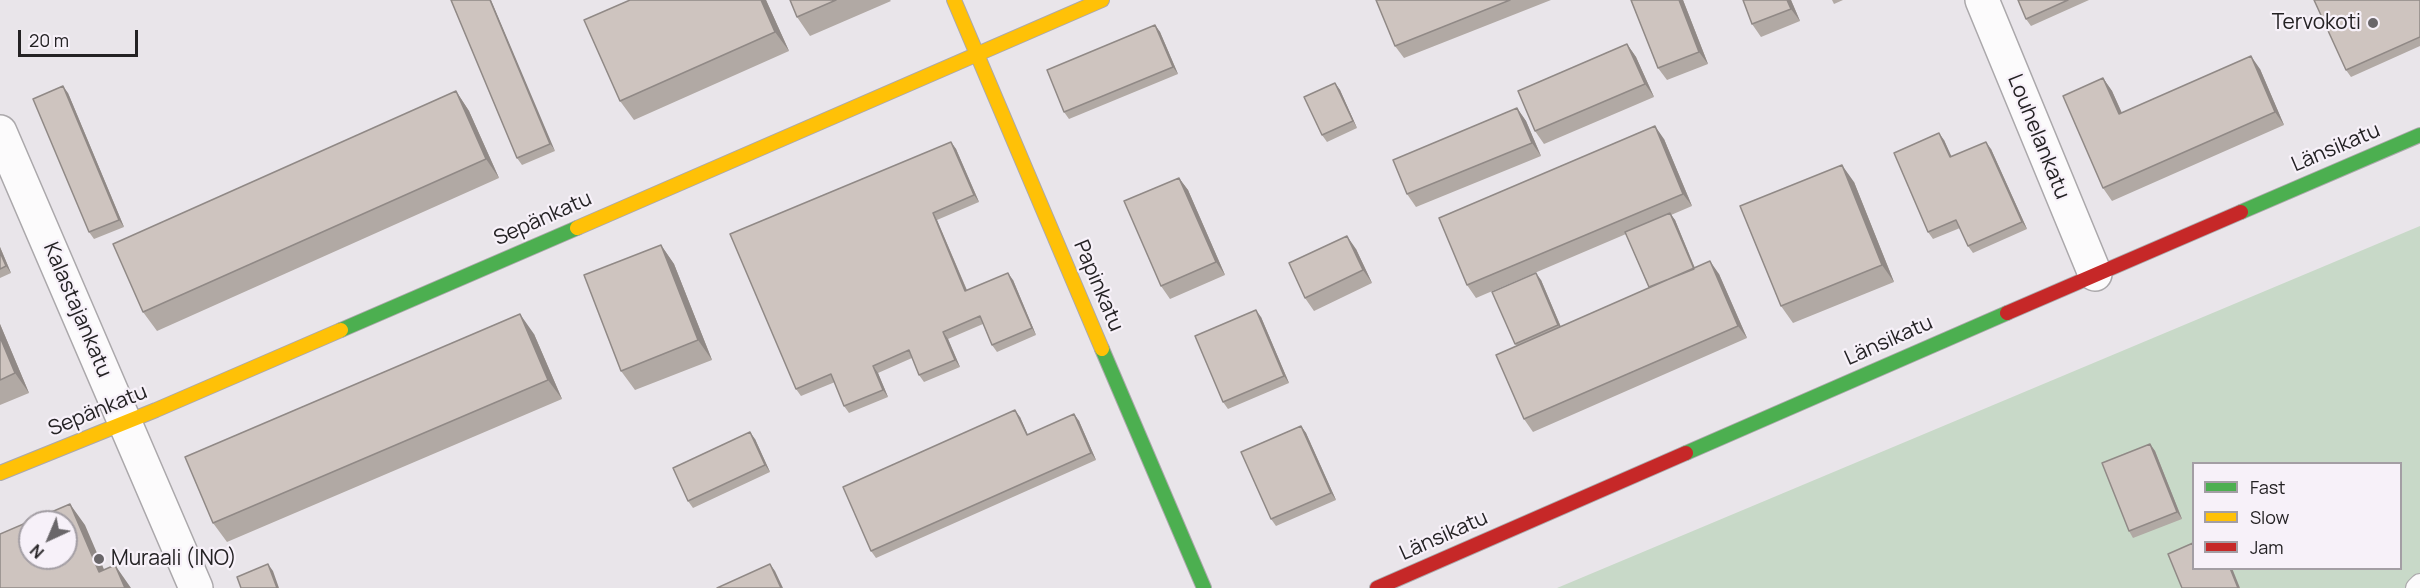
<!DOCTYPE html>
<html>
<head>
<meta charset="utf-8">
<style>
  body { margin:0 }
  #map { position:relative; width:2420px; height:588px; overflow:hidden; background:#e9e5ea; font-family:Manrope,sans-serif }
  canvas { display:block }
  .legend { position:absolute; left:2192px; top:462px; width:210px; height:108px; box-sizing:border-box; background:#f7f1f9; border:2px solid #a39ea4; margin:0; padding:8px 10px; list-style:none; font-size:18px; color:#242224 }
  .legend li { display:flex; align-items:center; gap:12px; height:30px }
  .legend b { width:30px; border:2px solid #a39ea4 }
  .north { position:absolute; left:18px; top:510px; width:60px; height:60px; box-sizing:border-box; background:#f7f1f9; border:2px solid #a39ea4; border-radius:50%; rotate:224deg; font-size:16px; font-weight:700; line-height:24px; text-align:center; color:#242224 }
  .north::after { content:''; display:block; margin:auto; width:21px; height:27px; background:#696669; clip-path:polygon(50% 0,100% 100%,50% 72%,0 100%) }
  .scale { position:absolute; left:18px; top:30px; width:120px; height:27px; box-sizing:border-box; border:3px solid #242224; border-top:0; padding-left:8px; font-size:18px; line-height:21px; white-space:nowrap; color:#242224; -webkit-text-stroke:4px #f7f1f9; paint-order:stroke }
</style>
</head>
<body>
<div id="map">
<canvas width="2420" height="588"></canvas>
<ul class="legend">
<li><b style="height:8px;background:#4caf50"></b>Fast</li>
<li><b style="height:8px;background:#ffc107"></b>Slow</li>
<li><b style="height:8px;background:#c62828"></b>Jam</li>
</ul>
<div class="north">N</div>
<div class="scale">20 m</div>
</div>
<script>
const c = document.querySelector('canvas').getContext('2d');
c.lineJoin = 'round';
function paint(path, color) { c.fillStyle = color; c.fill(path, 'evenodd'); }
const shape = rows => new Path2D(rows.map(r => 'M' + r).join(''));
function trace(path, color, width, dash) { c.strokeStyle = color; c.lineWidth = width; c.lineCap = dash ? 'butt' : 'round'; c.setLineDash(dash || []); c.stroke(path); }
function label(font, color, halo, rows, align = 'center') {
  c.font = font + ' Manrope,sans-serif'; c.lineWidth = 4.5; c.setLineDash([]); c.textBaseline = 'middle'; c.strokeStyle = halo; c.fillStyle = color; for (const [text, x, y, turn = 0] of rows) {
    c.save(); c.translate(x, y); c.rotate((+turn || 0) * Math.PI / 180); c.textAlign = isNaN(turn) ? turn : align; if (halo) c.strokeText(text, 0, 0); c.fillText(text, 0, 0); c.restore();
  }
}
const green = shape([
  [2420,226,2420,588,1557,588],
  [2194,464,2400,464,2400,568,2194,568]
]);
const lane = shape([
  [2416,588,2420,584]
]);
const street = shape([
  [1982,0,2095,274],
  [0,132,196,588]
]);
const fast = shape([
  [2241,212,2420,135],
  [341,330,577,228],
  [1102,349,1204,588],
  [1686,453,2007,313]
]);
const slow = shape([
  [954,0,1102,349],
  [577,228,1102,0],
  [0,473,156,410,341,330]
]);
const jam = shape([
  [2007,313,2241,212],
  [1377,588,1686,453]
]);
const wall = shape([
  [451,0,555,151,522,165,517,158],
  [766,0,789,51,634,120,620,101],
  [790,0,890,0,891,1,810,36,797,17],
  [1376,0,1551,0,1404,58,1395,46],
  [1631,0,1683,0,1708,64,1667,80,1658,68],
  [1743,0,1791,0,1800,21,1761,37,1752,24],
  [1832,0,1843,0,1834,4],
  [2018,0,2089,0,2031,26,2026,19],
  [2420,0,2420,46,2351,77,2346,70],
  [1155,25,1160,32,1178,74,1069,119,1064,112],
  [1627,44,1636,57,1654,97,1544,144,1535,131],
  [2260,69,2284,125,2112,201,2103,188,2103,78,2112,91,2122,113],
  [1335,83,1340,90,1357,128,1327,142,1322,135],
  [456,91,469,111,499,178,157,331,143,312],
  [68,93,124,227,94,239,89,232],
  [1517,108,1526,121,1541,156,1416,207,1407,194],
  [1664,139,1692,206,1671,215,1675,220,1695,268,1719,274,1747,338,1533,432,1524,419,1517,346,1515,344,1541,280,1561,327,1649,288,1626,234,1476,298,1467,285],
  [1944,140,1951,157,1991,149,2027,229,1973,253,1968,246,1960,228,1933,239,1928,232],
  [951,142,956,149,979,202,937,220,967,290,1013,280,1036,335,997,352,992,345,983,324,948,339,960,367,924,382,919,375,912,358,878,373,888,397,849,413,844,406,835,382,801,396,796,389],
  [1179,178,1188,190,1225,275,1170,299,1161,286],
  [1854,182,1894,282,1793,323,1781,306],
  [661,245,674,264,712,360,635,390,621,371],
  [0,247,11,273,0,278],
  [1356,249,1372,283,1314,311,1305,298],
  [1261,317,1289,383,1228,409,1223,402],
  [0,324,29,393,0,405],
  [534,334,562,399,227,542,213,523],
  [1074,414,1079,421,1096,460,876,558,871,551,1020,417,1028,435],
  [1301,426,1306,433,1336,500,1276,526,1271,519],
  [755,439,770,472,693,508,688,501],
  [2150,444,2155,451,2182,519,2133,538,2129,531]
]);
const shadedWall = shape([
  [490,0,491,0,555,151,550,144],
  [761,0,766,0,789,51,775,32],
  [1679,0,1683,0,1708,64,1699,52],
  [1787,0,1791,0,1800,21,1791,9],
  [1155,25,1160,32,1178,74,1173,67],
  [1627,44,1636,57,1654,97,1645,84],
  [2251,56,2260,69,2284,125,2275,112],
  [2103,78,2112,91,2128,127,2119,114],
  [1335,83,1340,90,1357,128,1353,121],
  [63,86,68,93,124,227,119,220],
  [456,91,469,111,499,178,486,159],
  [1517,108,1526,121,1541,156,1532,143],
  [1655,126,1664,139,1692,206,1683,194],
  [1939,133,1944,140,1955,164,1950,157],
  [951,142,956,149,979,202,974,195],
  [1986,142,1991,149,2027,229,2022,222],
  [1842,165,1854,182,1894,282,1882,265],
  [1179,178,1188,190,1225,275,1216,262],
  [933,213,937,220,970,298,965,291],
  [1670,213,1675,220,1698,276,1694,269],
  [1347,236,1356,249,1372,283,1363,270],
  [661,245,674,264,712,360,698,340],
  [0,247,11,273,6,266,0,252],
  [1710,261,1719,274,1747,338,1738,326],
  [1008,273,1013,280,1036,335,1032,328],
  [1536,273,1541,280,1563,332,1558,325],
  [1256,310,1261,317,1289,383,1284,376],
  [520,314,534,334,562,399,548,380],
  [0,324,29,393,15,373,0,337],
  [943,332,948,339,960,367,955,360],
  [873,366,878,373,888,397,883,390],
  [1015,410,1020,417,1031,442,1027,435],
  [1074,414,1079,421,1096,460,1091,453],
  [1301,426,1306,433,1336,500,1331,493],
  [750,432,755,439,770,472,765,465],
  [2150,444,2155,451,2182,519,2177,512],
  [70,504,85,525,112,588,99,572],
  [268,564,273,571,279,588,277,588],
  [770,564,775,571,783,588,781,588],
  [115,565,131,588,125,588],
  [2230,568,2232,568,2240,588,2238,588]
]);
const building = shape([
  [451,0,490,0,550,144,517,158,451,0],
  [630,0,761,0,775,32,620,101,584,20,630,0],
  [790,0,836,0,797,17,790,0],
  [1376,0,1510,0,1395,46,1376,0],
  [1631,0,1679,0,1699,52,1658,68,1631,0],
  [1743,0,1787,0,1791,9,1752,24,1743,0],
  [2018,0,2068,0,2026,19,2018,0],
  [2314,0,2420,0,2420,37,2346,70,2314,0],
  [1155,25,1173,67,1064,112,1047,70,1155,25],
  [1627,44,1645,84,1535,131,1518,91,1627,44],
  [2251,56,2275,112,2103,188,2063,96,2103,78,2119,114,2251,56],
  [1335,83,1353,121,1322,135,1304,97,1335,83],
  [63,86,119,220,89,232,33,99,63,86],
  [456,91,486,159,143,312,113,244,456,91],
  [1517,108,1532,143,1407,194,1393,160,1517,108],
  [1655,126,1683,194,1467,285,1439,218,1655,126],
  [1939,133,1950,157,1986,142,2022,222,1968,246,1956,220,1928,232,1894,153,1939,133],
  [951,142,974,195,933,213,965,291,1008,273,1032,328,992,345,980,316,943,332,955,360,919,375,909,350,873,366,883,390,844,406,831,374,796,389,730,234,951,142],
  [1842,165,1882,265,1781,306,1740,206,1842,165],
  [1179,178,1216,262,1161,286,1124,201,1179,178],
  [1670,213,1694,269,1649,287,1625,232,1670,213],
  [1347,236,1363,270,1305,298,1289,263,1347,236],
  [661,245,698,340,621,371,584,275,661,245],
  [0,252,6,266,0,269,0,252],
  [1710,261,1738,326,1524,419,1496,355,1710,261],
  [1536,273,1558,325,1515,344,1492,292,1536,273],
  [1256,310,1284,376,1223,402,1195,336,1256,310],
  [520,314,548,380,213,523,185,457,520,314],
  [0,337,15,373,0,380,0,337],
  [1015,410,1027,435,1074,414,1091,453,871,551,843,487,1015,410],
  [1301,426,1331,493,1271,519,1241,452,1301,426],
  [750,432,765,465,688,501,673,468,750,432],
  [2150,444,2177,512,2129,531,2102,463,2150,444],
  [70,504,99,572,115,565,125,588,0,588,0,534,70,504],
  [30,522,66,522,66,558,30,558,30,522],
  [2193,543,2193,568,2230,568,2238,588,2182,588,2168,554,2193,543],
  [268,564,277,588,241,588,237,577,268,564],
  [770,564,781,588,717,588,770,564]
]);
const markers = [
  [2373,23,6,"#696669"],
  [99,559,6,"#696669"]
];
const poiNames = [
  ["Tervokoti",2361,23],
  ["Muraali (INO)",111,559,"left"]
];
const streetNames = [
  ["Louhelankatu",2038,137,68],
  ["Länsikatu",2336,148,-23],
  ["Sepänkatu",543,219,-24],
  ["Papinkatu",1098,286,67],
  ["Kalastajankatu",77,310,67],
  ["Länsikatu",1889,341,-24],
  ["Sepänkatu",98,411,-22],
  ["Länsikatu",1444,536,-24]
];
paint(green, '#c8d9c8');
trace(lane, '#aba8ab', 22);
trace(street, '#aba8ab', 36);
trace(fast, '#aba8ab', 16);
trace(slow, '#aba8ab', 16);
trace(jam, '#aba8ab', 16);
trace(lane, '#fcfbfc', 20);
trace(street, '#fcfbfc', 33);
trace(fast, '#4caf50', 14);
trace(slow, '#ffc107', 14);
trace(jam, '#c62828', 14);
paint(wall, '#b1a9a4');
paint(shadedWall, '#908986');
paint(building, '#cec4bf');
trace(building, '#908986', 1.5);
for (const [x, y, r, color] of markers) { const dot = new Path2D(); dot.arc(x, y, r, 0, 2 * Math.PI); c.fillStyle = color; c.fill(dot); trace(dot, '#f7f1f9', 2); }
label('21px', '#242224', '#f7f1f9', poiNames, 'right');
label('21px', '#242224', '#f7f1f9', streetNames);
</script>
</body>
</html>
